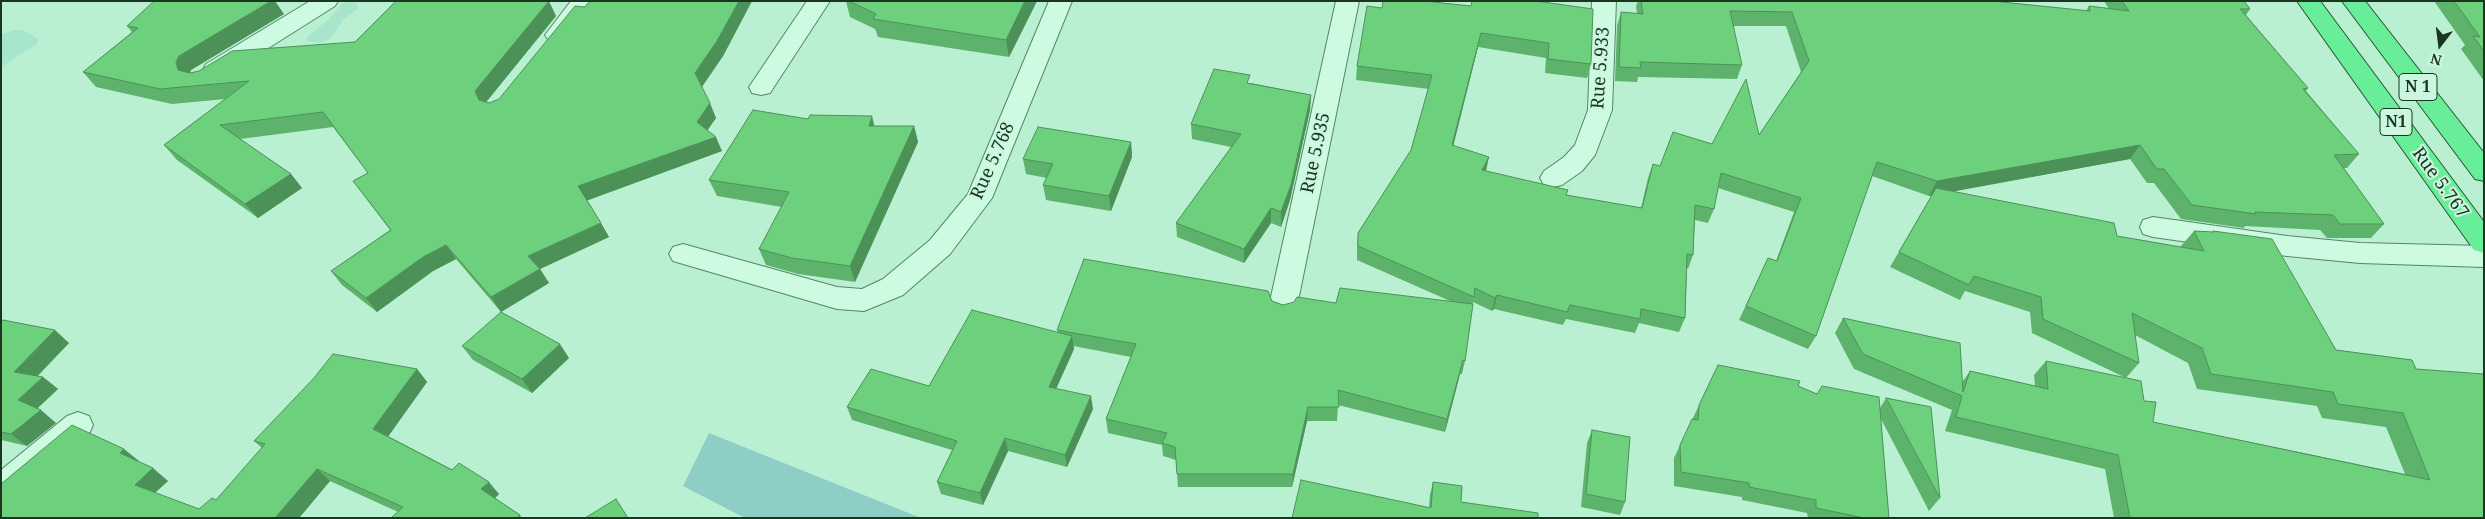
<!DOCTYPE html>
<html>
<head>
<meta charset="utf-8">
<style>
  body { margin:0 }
  #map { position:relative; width:2485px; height:519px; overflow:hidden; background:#baf0d2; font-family:"Noto Serif",serif }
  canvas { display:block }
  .frame { position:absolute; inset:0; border:2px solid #1a3520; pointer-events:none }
  .north { position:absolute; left:2415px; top:20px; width:50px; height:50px; -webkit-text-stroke:4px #caf7de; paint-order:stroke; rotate:195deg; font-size:14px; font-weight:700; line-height:20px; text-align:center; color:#1a3520 }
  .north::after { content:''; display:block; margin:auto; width:18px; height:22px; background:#1a3520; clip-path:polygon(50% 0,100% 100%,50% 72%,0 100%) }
</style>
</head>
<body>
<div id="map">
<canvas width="2485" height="519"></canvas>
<div class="frame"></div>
<div class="north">N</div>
</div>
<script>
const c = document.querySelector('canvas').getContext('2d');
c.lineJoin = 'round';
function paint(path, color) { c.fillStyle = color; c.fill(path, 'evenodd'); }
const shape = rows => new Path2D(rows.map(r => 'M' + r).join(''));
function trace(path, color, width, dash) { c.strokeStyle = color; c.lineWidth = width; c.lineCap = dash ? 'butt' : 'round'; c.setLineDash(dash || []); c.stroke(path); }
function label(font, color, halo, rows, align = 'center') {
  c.font = font + ' "Noto Serif",serif'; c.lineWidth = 4; c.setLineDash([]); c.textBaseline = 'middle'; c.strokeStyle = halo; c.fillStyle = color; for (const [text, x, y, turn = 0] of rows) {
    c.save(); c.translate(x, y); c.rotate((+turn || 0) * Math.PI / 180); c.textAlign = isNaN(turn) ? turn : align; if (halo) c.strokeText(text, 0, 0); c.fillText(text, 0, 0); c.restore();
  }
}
const farmland = shape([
  [344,1,355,1,359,8,344,19,330,39,320,43,307,41,308,36,328,20],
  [14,30,23,30,39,39,36,44,1,67,1,35]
]);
const green = shape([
  [709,433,921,518,745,518,683,486]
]);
const minor = shape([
  [310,1,338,1,335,6,224,76,215,78,206,76,203,70,206,64,310,1],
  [571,1,595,1,565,41,557,43,549,41,545,35,571,1],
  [807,1,830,1,770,93,761,95,752,93,749,87,807,1],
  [1049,1,1072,1,992,198,950,254,903,295,864,311,837,309,673,261,669,254,673,247,683,244,837,287,862,289,883,279,930,240,968,194,1049,1],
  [1336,1,1359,1,1297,306,1293,314,1283,317,1273,314,1269,306,1336,1],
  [1592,1,1616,1,1612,110,1595,155,1582,171,1562,185,1553,187,1544,185,1540,178,1544,171,1564,157,1575,145,1588,110,1592,1],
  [2153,217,2287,236,2360,243,2484,246,2484,267,2360,263,2287,256,2153,237,2143,234,2140,227,2143,220,2153,217],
  [78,412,89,416,93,425,89,434,12,499,1,503,1,470,67,416,78,412]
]);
const trunk = shape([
  [2297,1,2320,1,2484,222,2484,253,2474,250,2297,1],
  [2342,1,2365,1,2484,153,2484,181,2475,179,2342,1]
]);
const wall = shape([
  [590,1,752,1,723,56,702,87,716,118,707,130,722,151,587,200,609,237,540,269,549,283,501,312,456,259,433,271,377,312,342,285,331,271,390,230,353,181,368,173,333,127,240,139,291,174,302,188,258,218,177,160,164,145,225,99,172,104,96,87,83,72,132,32,127,26,284,14,191,70,190,73,355,42,556,16,486,102,489,103,499,99],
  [846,1,1037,1,1009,57,878,37,875,29,850,17],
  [1472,1,1591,64,1587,78,1545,73,1546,58,1478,47,1453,145,1486,171,1567,195,1641,208,1648,178,1653,164,1660,166,1712,144,1759,135,1801,72,1786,26,1733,26,1742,65,1737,79,1638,77,1637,82,1615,81,1617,26,1621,12,1637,14,1636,6,1638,1,1992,1,2086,11,2089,6,2109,9,2104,1,2244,1,2250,9,2246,15,2308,88,2306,91,2359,154,2347,168,2344,168,2384,224,2371,238,2327,238,2320,230,2245,226,2244,228,2181,219,2154,183,2147,183,2130,159,1953,191,2117,236,2181,247,2181,246,2194,231,2212,232,2213,231,2336,350,2412,360,2484,518,2114,518,2105,469,1945,431,1952,410,1854,369,1835,333,1843,318,1963,381,1970,371,2035,386,2034,375,2046,361,2144,401,2153,422,2405,474,2386,427,2322,418,2317,406,2197,389,2188,363,2135,335,2139,363,2126,378,2032,333,2030,312,1965,291,1960,300,1890,267,1932,195,1929,196,1872,176,1816,336,1808,349,1739,320,1768,258,1776,261,1794,212,1718,188,1714,209,1708,223,1695,220,1693,255,1688,269,1687,268,1685,318,1679,332,1639,323,1635,333,1566,319,1563,325,1494,309,1492,311,1473,302,1465,361,1462,374,1460,374,1445,432,1338,405,1337,421,1307,421,1292,487,1178,487,1176,460,1163,456,1162,445,1108,433,1106,419,1131,357,1073,346,1074,349,1056,389,1093,409,1067,467,1008,451,983,505,941,494,937,482,952,450,852,420,847,407,929,386,1058,332,1057,330,1272,301,1283,305,1450,301,1357,260,1357,247,1358,233,1411,150,1429,89,1356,80,1357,66,1382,8,1471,6],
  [2434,1,2484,1,2484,81,2461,49,2465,45],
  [1250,83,1311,95,1310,110,1290,200,1281,227,1271,223,1244,263,1177,237,1176,223,1231,147,1192,139,1191,124],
  [808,119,874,126,914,126,918,142,855,282,798,274,766,265,759,249,782,207,717,196,709,180],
  [1131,142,1132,157,1111,211,1046,200,1043,185,1047,178,1026,174,1023,159],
  [1,322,69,343,38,376,43,377,58,389,37,409,56,423,27,446,1,440],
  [462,346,569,358,532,393,473,360],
  [1718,365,1798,386,1817,394,1880,408,1886,398,1940,498,1929,511,1881,419,1889,518,1808,518,1807,513,1742,500,1742,497,1674,486,1674,458],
  [417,369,427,382,388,436,499,494,495,498,520,515,522,518,391,518,398,512,330,481,299,518,1,518,139,461,138,462,168,481,155,493,199,509,216,500,262,448,254,441],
  [1592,430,1625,502,1620,515,1581,507,1587,443],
  [1433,482,1461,502,1538,518,1429,507,1430,495]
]);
const shadedWall = shape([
  [271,1,275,1,284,14,191,70,187,77,178,70,176,62,179,56],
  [549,1,556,16,483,106,479,100,475,91],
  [739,1,752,1,723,56,701,88,695,73],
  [1025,1,1037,1,1009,57,1006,40],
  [1481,33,1478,47,1450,159,1452,145],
  [1311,95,1310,110,1290,200,1281,227,1281,212],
  [710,103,716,118,703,137,697,122],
  [872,116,876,133,869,126],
  [914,126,918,142,855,282,850,266],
  [716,137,722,151,586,201,578,186],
  [1131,142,1132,157,1111,211,1109,196],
  [2140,145,2130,159,1929,196,1937,181],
  [1489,157,1486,171,1482,170],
  [291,174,302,188,258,218,245,204],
  [1271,208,1271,223,1244,263,1244,249],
  [601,223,609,237,540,269,549,283,501,312,491,297,528,256],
  [446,245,456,259,433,271,377,312,366,298,423,257],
  [1497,295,1494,309,1492,311,1495,298],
  [55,330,69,343,29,384,14,372],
  [1072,336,1074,349,1051,400,1049,387],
  [560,344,569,358,532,393,522,379],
  [1463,360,1460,374,1445,432,1447,419],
  [417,369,427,382,385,441,373,429],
  [43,377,58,389,33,412,18,400],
  [1091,396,1093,409,1067,467,1065,455],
  [1308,407,1307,421,1292,487,1293,474],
  [41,410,56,423,27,446,11,434],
  [1005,438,1008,451,983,505,980,493],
  [124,449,139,461,134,466,120,453],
  [153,468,168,481,150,497,135,485],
  [317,469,330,481,299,518,275,518],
  [489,482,499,494,491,502,481,489]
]);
const building = shape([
  [154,1,271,1,179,56,176,62,178,70,190,73,199,71,232,51,355,42,396,1,549,1,475,91,479,100,489,103,499,99,575,6,585,7,590,1,739,1,717,41,695,73,710,103,697,122,716,137,578,186,601,223,528,256,540,269,491,297,446,245,423,257,366,298,331,271,391,230,353,181,368,173,323,112,220,125,291,174,245,204,164,145,249,81,160,89,83,72,138,28,127,26,154,1],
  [849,1,1025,1,1006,40,873,19,876,14,849,1],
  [1383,1,1424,1,1471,6,1472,1,1536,1,1593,9,1591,64,1548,59,1549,43,1481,33,1452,145,1489,157,1482,170,1568,190,1566,195,1642,208,1653,164,1660,166,1673,132,1712,144,1746,79,1759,135,1809,61,1792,12,1730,11,1742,65,1640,62,1641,68,1619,67,1621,12,1643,14,1641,1,1992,1,2090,11,2089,6,2129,11,2122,1,2244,1,2250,9,2240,9,2308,88,2303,89,2359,154,2334,155,2384,224,2340,224,2333,215,2255,212,2256,214,2192,205,2164,169,2157,169,2140,145,1937,181,1877,162,1816,336,1746,306,1768,258,1777,261,1801,198,1721,173,1714,209,1695,205,1693,255,1687,254,1685,318,1641,309,1640,319,1570,305,1567,312,1497,295,1495,298,1475,288,1474,297,1358,246,1358,233,1411,150,1432,75,1357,66,1367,6,1382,8,1383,1],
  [2454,1,2484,1,2484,51,2473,36,2480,37,2454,1],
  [1214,69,1250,75,1247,83,1311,95,1291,185,1281,212,1271,208,1244,249,1176,223,1241,134,1191,124,1214,69],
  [753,110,808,119,810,115,872,116,869,126,914,126,850,266,792,258,759,249,789,192,709,180,753,110],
  [1038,127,1131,142,1109,196,1043,185,1053,164,1023,159,1038,127],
  [1936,188,2114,223,2117,236,2204,251,2194,231,2214,232,2213,231,2272,239,2336,350,2412,360,2416,369,2484,374,2484,518,2130,518,2118,455,1956,417,1962,396,1863,354,1843,318,1960,343,1963,392,1970,371,2048,389,2046,361,2141,381,2144,401,2156,402,2153,422,2430,480,2403,413,2338,404,2333,392,2211,374,2202,348,2132,313,2139,363,2043,319,2041,297,1974,276,1969,285,1899,252,1936,188],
  [1084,259,1268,291,1272,301,1283,305,1294,302,1297,297,1336,303,1340,288,1473,304,1465,361,1463,360,1447,419,1338,390,1339,407,1308,407,1293,474,1177,474,1175,447,1162,443,1167,433,1106,419,1136,344,1057,330,1084,259],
  [972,310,1072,336,1049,387,1091,396,1065,455,1005,438,980,493,937,482,957,441,847,407,871,369,929,386,972,310],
  [501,312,560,344,522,379,462,346,501,312],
  [3,320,55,330,14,372,43,377,18,400,41,410,11,434,1,432,1,322,3,320],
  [333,354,417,369,373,429,452,470,459,463,489,482,481,489,520,515,517,518,391,518,403,507,317,469,275,518,1,518,1,484,72,425,124,449,120,453,153,468,135,485,199,509,212,498,216,500,265,444,254,441,314,378,333,354],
  [1718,365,1800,381,1798,386,1817,394,1822,386,1879,397,1889,518,1864,518,1816,508,1816,500,1749,487,1749,483,1681,472,1680,445,1692,419,1698,420,1699,405,1718,365],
  [1886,398,1931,407,1940,498,1886,398],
  [1592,430,1630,437,1625,502,1586,494,1592,430],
  [1301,480,1431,508,1433,482,1462,486,1461,502,1538,513,1538,518,1292,518,1301,480],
  [616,499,628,518,585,518,616,499]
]);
const shields = [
  [2418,87,38],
  [2396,122,32]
];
const shieldNames = [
  ["N 1",2418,87],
  ["N1",2396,122]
];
const streetNames = [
  ["Rue 5.933",1601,68,-86],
  ["Rue 5.935",1316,153,-78],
  ["Rue 5.768",993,161,-66],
  ["Rue 5.767",2440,183,54]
];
paint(farmland, '#a7e6cc');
paint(green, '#8ecec5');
trace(minor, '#548762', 2);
trace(trunk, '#295432', 2);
paint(minor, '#cdfbe2');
paint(trunk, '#68ee98');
paint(wall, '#5eb36c');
paint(shadedWall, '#4c9258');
paint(building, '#6dd07d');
trace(building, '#4c9258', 1);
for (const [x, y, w] of shields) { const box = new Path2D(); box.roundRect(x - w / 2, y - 13.5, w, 27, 4); c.fillStyle = '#caf7de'; c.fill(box); trace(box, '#1a3520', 1); }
label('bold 16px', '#1a3520', null, shieldNames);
label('18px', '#1a3520', '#caf7de', streetNames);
</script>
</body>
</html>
